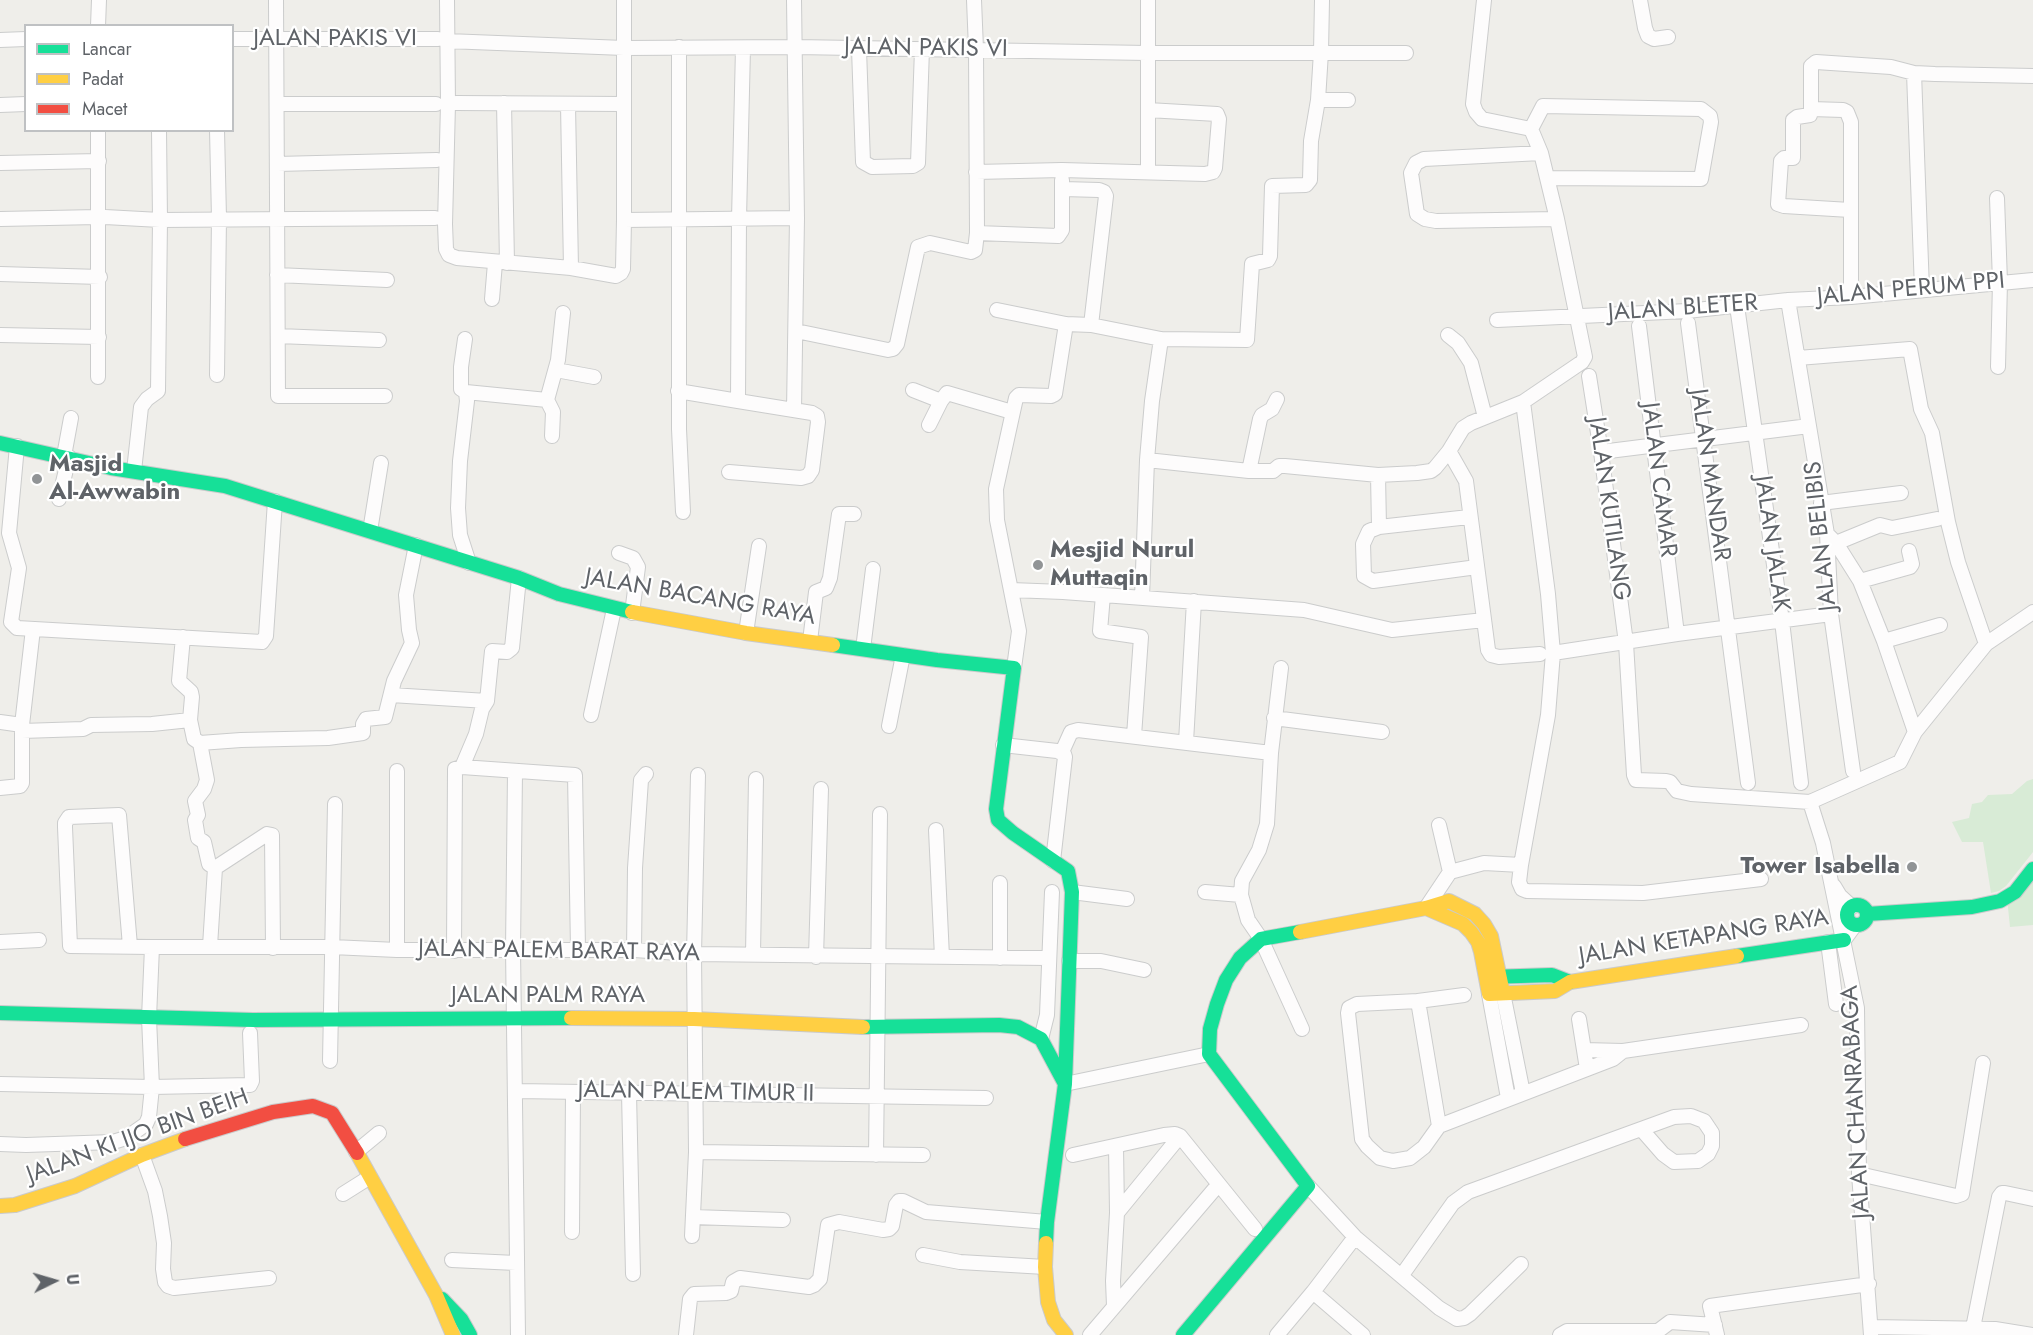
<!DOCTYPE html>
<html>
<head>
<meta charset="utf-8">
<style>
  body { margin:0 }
  #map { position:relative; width:2033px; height:1335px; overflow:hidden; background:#efeeea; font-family:Jost,sans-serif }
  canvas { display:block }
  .legend { position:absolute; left:24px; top:24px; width:210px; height:108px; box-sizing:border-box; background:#fff; border:2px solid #bfc1c3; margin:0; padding:8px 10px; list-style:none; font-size:18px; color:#5f6368 }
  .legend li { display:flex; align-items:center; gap:12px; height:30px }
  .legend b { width:30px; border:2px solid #bfc1c3 }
  .north { position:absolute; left:24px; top:1251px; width:60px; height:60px; -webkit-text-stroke:4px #fff; paint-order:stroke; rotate:85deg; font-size:16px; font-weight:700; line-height:24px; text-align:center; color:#5f6368 }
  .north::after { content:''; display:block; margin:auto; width:21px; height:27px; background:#5f6368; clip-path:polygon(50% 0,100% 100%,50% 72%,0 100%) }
</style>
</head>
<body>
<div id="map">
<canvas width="2033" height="1335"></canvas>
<ul class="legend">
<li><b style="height:8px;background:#16e098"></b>Lancar</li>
<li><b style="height:8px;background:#ffcf43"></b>Padat</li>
<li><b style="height:8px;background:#f24e42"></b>Macet</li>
</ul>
<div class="north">U</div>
</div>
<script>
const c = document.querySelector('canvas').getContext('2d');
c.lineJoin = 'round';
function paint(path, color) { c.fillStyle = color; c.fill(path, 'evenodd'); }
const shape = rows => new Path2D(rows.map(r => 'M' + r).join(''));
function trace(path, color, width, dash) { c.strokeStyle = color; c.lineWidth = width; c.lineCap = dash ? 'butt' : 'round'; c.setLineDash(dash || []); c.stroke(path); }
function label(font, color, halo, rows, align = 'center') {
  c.font = font + ' Jost,sans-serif'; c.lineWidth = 4.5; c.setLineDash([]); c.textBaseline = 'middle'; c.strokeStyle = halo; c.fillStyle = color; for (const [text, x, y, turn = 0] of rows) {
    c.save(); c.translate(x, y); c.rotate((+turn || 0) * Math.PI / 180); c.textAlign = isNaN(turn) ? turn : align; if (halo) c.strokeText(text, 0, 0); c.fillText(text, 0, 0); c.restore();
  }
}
const green = shape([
  [2033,779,2033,852,2006,886,1999,891,1991,893,1983,842,1962,842,1952,822,1969,818,1972,804,1982,802,1988,795,2012,794,2027,781],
  [2033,869,2033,925,2010,927,2007,898]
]);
const street = shape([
  [276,0,278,396,385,396],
  [447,0,448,104,445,224,446,249,449,255,457,258,571,268,616,276,621,273,623,269,624,220,624,0],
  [1148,0,1148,172],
  [1484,0,1473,104,1476,112,1482,119,1531,129],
  [1640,0,1645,28,1648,36,1654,39,1668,37],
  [98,26,99,0],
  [232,39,438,39],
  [0,40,26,39],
  [447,41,624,48,796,47,1147,53,1406,53],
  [679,47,679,429,683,512],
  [859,49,863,162,872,167,913,166,918,163,922,49],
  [1914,73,1922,290],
  [1318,100,1348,100],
  [456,103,624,104],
  [504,103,507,263],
  [277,104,436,104],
  [0,105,26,104],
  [568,105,571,268],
  [1811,109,1811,66,1816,62,1891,67,1914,73,1935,74,2033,76],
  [98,130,98,377],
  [1541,153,1531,129,1543,106,1701,109,1710,116,1711,122,1701,179,1547,178],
  [0,163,99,161],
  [277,164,437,160],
  [976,172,1062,170,1205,174,1213,172,1215,168,1219,119,1217,114,1148,110],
  [1063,189,1099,190,1104,192,1106,196,1091,325],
  [1997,198,2000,282,1998,367],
  [1850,210,1784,206,1778,204,1781,161,1784,158,1793,158,1793,120,1797,117,1810,115,1811,109,1843,110,1847,112,1851,122,1851,297],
  [105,217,160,220,435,218],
  [0,219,98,217],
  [624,220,797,218],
  [977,233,1058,236,1062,230,1062,180],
  [0,274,100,277],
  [277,275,387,280],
  [492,299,495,263],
  [1788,300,1827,534,1831,614,1853,771],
  [1737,306,1782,621,1801,783],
  [997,310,1066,324,1091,325,1161,339,1247,340,1252,264,1268,260,1270,256,1272,186,1306,185,1310,180,1311,141,1318,100,1321,52,1322,0],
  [1497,320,1687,311,1788,300,1851,297,2033,280],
  [1688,323,1748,783],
  [1639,326,1677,634],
  [796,331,888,350,893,349,897,344,918,247,930,243,971,252,975,250,977,233,976,49,974,0],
  [0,335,99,337],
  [1448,335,1458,343,1471,363,1485,417],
  [278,336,379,340],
  [465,339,461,367,461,389,466,392,467,401,460,461,458,508,460,535,469,563],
  [1798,358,1910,349,1921,409,1932,433,1948,522,1958,562,1986,644],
  [556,370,594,377],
  [217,375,219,218,217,130],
  [1589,376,1601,452,1626,643,1634,775,1636,780,1666,781,1670,782,1677,791,1691,794,1810,802,1900,762,1915,732,1884,641,1860,581,1836,543,1827,534],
  [913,390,941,401],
  [678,391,738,401,739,219,743,48],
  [466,392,547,400,558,360,563,313],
  [547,400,553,412,552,436],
  [1523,402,1471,423,1463,428,1449,451,1466,481,1488,650,1491,655,1499,657,1540,654],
  [794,410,797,218,794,0],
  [929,425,941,401,947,393,1012,412],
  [17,446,9,533,19,568,11,622,17,628,262,642,266,636,275,501],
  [1601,452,1809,426],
  [64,456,71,418],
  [1147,460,1249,471,1273,471,1279,466,1285,466,1378,475,1417,473,1431,471,1435,468,1449,451],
  [134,471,141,407,147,399,158,391,160,220,159,130],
  [1249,471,1260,419,1262,415,1272,409,1277,399],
  [729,472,801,478,808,476,812,470,818,422,817,416,812,413,738,401],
  [1378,475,1379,527],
  [59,499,69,457],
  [1821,503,1901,493],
  [1469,517,1379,527,1369,531,1363,544,1364,576,1373,581,1477,567],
  [370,531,381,463],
  [1836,543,1880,525,1892,528,1937,519],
  [619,553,633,558,638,567,632,613],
  [1860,581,1910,567,1912,564,1909,551],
  [1011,590,1063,592,1304,610,1392,630,1484,620],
  [1103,595,1100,631,1141,637,1134,736],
  [1142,598,1147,460,1152,401,1161,339],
  [746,633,759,546],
  [183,637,179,681,191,692,192,697,190,720,194,739,200,743,207,780,204,789,195,801,198,815,195,820,198,838,204,842,209,864,215,868,210,946],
  [810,641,816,592,826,588,830,578,839,514,854,514],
  [1884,641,1940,625],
  [863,649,873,569],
  [1553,653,1677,634,1831,614],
  [1014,668,1019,631,997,520,996,489,1016,398,1019,395,1051,396,1055,394,1066,324],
  [1281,668,1271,753,1267,824,1259,850,1242,881,1241,895,1248,920,1261,939,1302,1029],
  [391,695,487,701],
  [591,715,614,609],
  [1274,718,1382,732],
  [0,722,22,725],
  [889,726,903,655],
  [22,731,83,729,91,725,152,724,190,720],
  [1915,732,1986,644,2033,612],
  [1186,742,1194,601],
  [200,743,241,740,328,738,363,733,363,724,366,719,385,717,394,681,412,643,409,630,406,595,416,545],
  [1003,745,1057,751,1064,754,1065,757,1053,861],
  [1062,752,1071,732,1078,730,1271,753],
  [462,767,476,734,482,709,487,701,492,651,507,652,512,648,519,578],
  [397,771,397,950],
  [515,772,513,949,518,1335],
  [0,788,20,786,22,783,22,725,33,629],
  [1810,802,1823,843,1857,1008,1859,1174,1871,1335],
  [1439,825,1450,872],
  [936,830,942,957],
  [1521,865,1519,882,1522,889,1527,891,1643,893,1761,879],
  [215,868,267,834,272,835,273,948],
  [1000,883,1000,958],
  [1834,886,1840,896,1852,907],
  [1072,892,1127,899],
  [1205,892,1241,895],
  [1426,908,1450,872,1484,863,1521,865,1548,715,1553,653,1548,594,1523,402,1582,362,1585,357,1557,219,1541,153,1424,159,1416,163,1411,173,1417,214,1425,219,1436,221,1557,219],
  [1844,940,1855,925],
  [0,942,39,940],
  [1828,942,1836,1004],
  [130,946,119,815,69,817,65,823,65,827,70,946,152,947,332,947,397,950,634,950,694,954,1048,958],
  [634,950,635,868,641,780,646,774],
  [454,951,455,769,462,767,575,775,578,949],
  [753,954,756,779],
  [816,957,821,789],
  [1069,961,1101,961,1144,970],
  [1503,993,1523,1093],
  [1489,994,1508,1098],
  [1464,995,1418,1001,1357,1004,1349,1008,1348,1013,1362,1139,1367,1146,1380,1158,1393,1161,1410,1158,1424,1147,1439,1126,1613,1059,1623,1051,1801,1025],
  [1418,1001,1439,1126],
  [1579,1019,1587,1069],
  [1041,1039,1047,1015,1052,892],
  [1584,1050,1623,1051],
  [330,1061,335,804],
  [0,1084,152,1087,250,1085,252,1081,250,1033],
  [1065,1084,1209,1054],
  [516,1091,986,1098],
  [629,1093,633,1274],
  [1180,1136,1255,1229],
  [0,1144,26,1145,113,1142,126,1138,146,1124,149,1117,152,1087,149,1018,152,947],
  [356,1152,379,1133],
  [696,1152,923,1155],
  [142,1155,155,1191,160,1216,164,1243,163,1269,165,1282,168,1286,174,1288,269,1278],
  [876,1155,880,814],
  [1073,1155,1164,1135,1175,1134,1180,1136],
  [1859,1174,1956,1196,1962,1194,1983,1063],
  [1308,1186,1355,1237,1439,1308,1457,1319,1464,1318,1470,1314,1521,1264],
  [343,1194,370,1177],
  [1117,1213,1180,1136],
  [693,1217,783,1220],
  [572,1232,573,1092],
  [692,1236,696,1152,694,954,698,775],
  [923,1255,960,1262,1045,1267],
  [452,1260,516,1263],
  [1402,1275,1453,1203,1468,1192,1674,1117,1691,1116,1704,1121,1712,1133,1712,1146,1708,1154,1698,1161,1674,1162,1663,1154,1642,1130],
  [1313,1292,1355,1237],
  [1114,1306,1113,1281,1117,1213,1116,1146],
  [1871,1327,1995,1329,2033,1335],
  [1973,1328,1999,1197,2002,1193,2005,1193,2033,1199],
  [686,1335,690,1299,694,1294,726,1293,731,1291,733,1282,740,1278,809,1287,814,1285,820,1279,828,1225,839,1222,883,1230,889,1229,892,1226,896,1205,899,1201,903,1201,926,1212,1047,1222],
  [1090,1335,1218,1185],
  [1277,1335,1313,1292,1363,1335],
  [1560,1335,1567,1331,1658,1331,1670,1322,1715,1325],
  [1717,1335,1710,1306,1869,1284]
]);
const fast = shape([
  [0,443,111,468,225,486,519,578,559,594,632,612],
  [833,645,937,660,1014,668,996,809,998,820,1013,833,1068,871,1072,892,1065,1084,1047,1222,1046,1243],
  '1847 915a10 10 0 1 1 20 0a10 10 0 1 1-20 0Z',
  [1867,914,1972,907,2000,901,2015,892,2033,869],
  [1737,956,1844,940],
  [1489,977,1552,975,1570,982],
  [0,1013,253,1020,571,1018],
  [863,1027,999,1025,1018,1027,1041,1039,1064,1082],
  [442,1299,461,1319,470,1335],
  [1183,1335,1308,1186,1209,1054,1210,1029,1217,1004,1226,980,1240,958,1261,939,1300,932]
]);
const slow = shape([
  [632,612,746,633,833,645],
  [1426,908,1463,924,1471,932,1478,942,1481,952,1489,994,1555,991,1570,982,1737,956],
  [1300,932,1426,908,1449,901,1475,914,1484,924,1491,936,1503,993],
  [571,1018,694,1019,863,1027],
  [357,1153,436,1295,453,1335],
  [0,1206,15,1205,75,1186,142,1155,185,1139],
  [1046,1243,1045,1267,1048,1302,1054,1320,1066,1335]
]);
const jam = shape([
  [185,1139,273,1112,313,1106,332,1113,357,1153]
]);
const markers = [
  [37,479,6,"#919496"],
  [1038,565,6,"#919496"],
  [1912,867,6,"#919496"]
];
const streetNames = [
  ["JALAN PAKIS VI",335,39],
  ["JALAN PAKIS VI",926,49,1],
  ["JALAN PERUM PPI",1911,290,-5],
  ["JALAN BLETER",1683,309,-4],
  ["JALAN MANDAR",1709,475,82],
  ["JALAN CAMAR",1658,480,83],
  ["JALAN KUTILANG",1608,509,82],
  ["JALAN BELIBIS",1822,536,-96],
  ["JALAN JALAK",1771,544,82],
  ["JALAN BACANG RAYA",700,598,10],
  ["JALAN KETAPANG RAYA",1704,938,-9],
  ["JALAN PALEM BARAT RAYA",559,952,1],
  ["JALAN PALM RAYA",548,996],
  ["JALAN PALEM TIMUR II",696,1093,1],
  ["JALAN CHANRABAGA",1857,1102,-93],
  ["JALAN KI IJO BIN BEIH",138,1137,-20]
];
const poiNames = [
  ["Masjid",49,465],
  ["Al-Awwabin",49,493],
  ["Mesjid Nurul",1050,551],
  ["Muttaqin",1050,579],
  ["Tower Isabella",1900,867,"right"]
];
paint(green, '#d8ebd6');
trace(street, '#cbcccc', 16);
trace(fast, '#cacacb', 16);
trace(slow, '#cacacb', 16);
trace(jam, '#cacacb', 16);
trace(street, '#fdfcfc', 14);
trace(fast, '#16e098', 14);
trace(slow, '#ffcf43', 14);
trace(jam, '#f24e42', 14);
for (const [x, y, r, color] of markers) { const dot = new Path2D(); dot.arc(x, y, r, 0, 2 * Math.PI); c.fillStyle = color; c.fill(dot); trace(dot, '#fff', 2); }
label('24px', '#5f6368', '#fff', streetNames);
label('bold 24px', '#5f6368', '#fff', poiNames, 'left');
</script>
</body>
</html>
